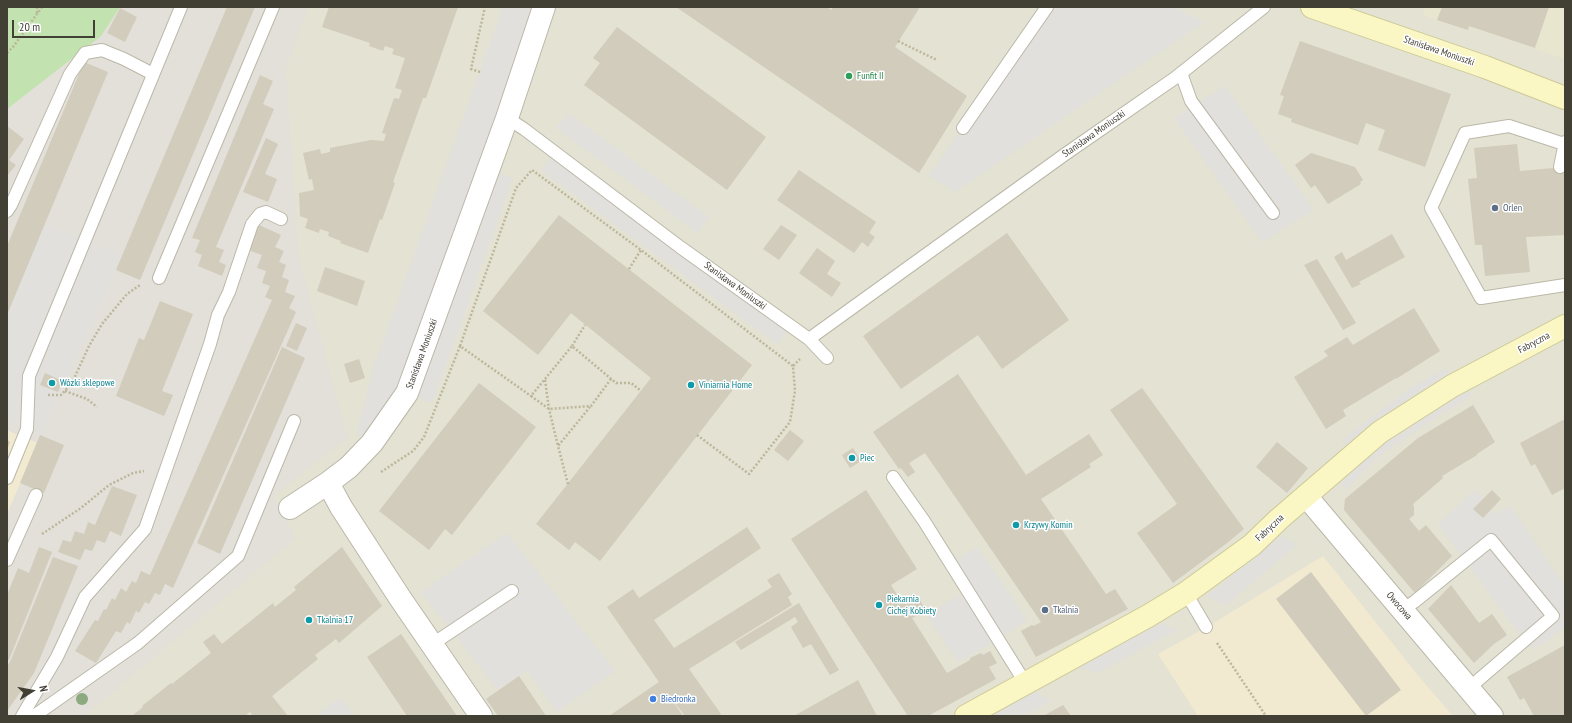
<!DOCTYPE html>
<html>
<head>
<meta charset="utf-8">
<style>
  body { margin:0 }
  #map { position:relative; width:1572px; height:723px; overflow:hidden; background:#f1efe4; font-family:"PT Sans Narrow",sans-serif }
  canvas { display:block }
  .frame { position:absolute; inset:0; border:8px solid #423f35; pointer-events:none }
  .north { position:absolute; left:12px; top:671px; width:40px; height:40px; -webkit-text-stroke:3px #fff; paint-order:stroke; rotate:79deg; font-size:11px; font-weight:700; line-height:16px; text-align:center; color:#423f35 }
  .north::after { content:''; display:block; margin:auto; width:14px; height:18px; background:#423f35; clip-path:polygon(50% 0,100% 100%,50% 72%,0 100%) }
  .scale { position:absolute; left:12px; top:20px; width:83px; height:18px; box-sizing:border-box; border:2px solid #423f35; border-top:0; padding-left:5px; font-size:12px; line-height:14px; white-space:nowrap; color:#423f35; -webkit-text-stroke:3px #fff; paint-order:stroke }
</style>
</head>
<body>
<div id="map">
<canvas width="1572" height="723"></canvas>
<div class="frame"></div>
<div class="north">N</div>
<div class="scale">20 m</div>
</div>
<script>
const c = document.querySelector('canvas').getContext('2d');
c.lineJoin = 'round';
function paint(path, color) { c.fillStyle = color; c.fill(path, 'evenodd'); }
const shape = rows => new Path2D(rows.map(r => 'M' + r).join(''));
function trace(path, color, width, dash) { c.strokeStyle = color; c.lineWidth = width; c.lineCap = dash ? 'butt' : 'round'; c.setLineDash(dash || []); c.stroke(path); }
function label(font, color, halo, rows, align = 'center') {
  c.font = font + ' "PT Sans Narrow",sans-serif'; c.lineWidth = 3; c.setLineDash([]); c.textBaseline = 'middle'; c.strokeStyle = halo; c.fillStyle = color; for (const [text, x, y, turn = 0] of rows) {
    c.save(); c.translate(x, y); c.rotate((+turn || 0) * Math.PI / 180); c.textAlign = isNaN(turn) ? turn : align; if (halo) c.strokeText(text, 0, 0); c.fillText(text, 0, 0); c.restore();
  }
}
const residential = shape([
  [7,7,1565,7,1565,716,7,716]
]);
const commercial = shape([
  [7,430,38,443,7,514],
  [1323,556,1420,678,1453,716,1198,716,1158,654,1207,627]
]);
const industrial = shape([
  [120,7,308,7,286,69,299,259,348,438,273,496,296,538,84,716,7,716,7,514,38,443,7,430,7,109,101,36]
]);
const education = shape([
  [1425,7,1565,7,1565,59,1469,26,1468,30,1423,15]
]);
const green = shape([
  [7,7,120,7,101,36,7,109]
]);
const parking = shape([
  [503,7,544,7,407,393,372,443,357,433,373,369],
  [1047,7,1174,7,1204,22,955,192,929,176],
  [1225,86,1314,210,1262,242,1174,118],
  [568,113,709,217,698,233,556,128],
  [554,152,791,326,777,344,541,170],
  [496,172,513,178,432,403,412,396],
  [44,225,123,255,40,435,7,421,7,315],
  [1446,368,1451,378,1348,446,1343,439,1412,387],
  [1467,386,1471,396,1437,417,1382,454,1345,489,1338,482,1377,445],
  [1476,489,1493,514,1511,506,1565,587,1565,627,1542,645,1530,648,1438,524],
  [507,533,615,671,557,712,527,670,498,690,421,592],
  [1280,536,1298,544,1225,606,1207,596],
  [977,547,1027,620,999,639,958,662,926,615,968,590,951,563],
  [1158,622,1177,630,1098,673,1079,668],
  [1032,690,1051,701,1024,716,986,716],
  [340,697,355,716,316,716]
]);
const building = shape([
  [227,7,255,7,140,280,116,270],
  [329,7,458,7,426,98,423,98,393,182,395,183,382,220,380,219,368,253,340,243,341,241,328,236,329,232,320,229,319,233,305,228,308,219,300,216,299,193,314,190,312,179,309,180,303,153,320,149,321,154,330,152,330,148,371,140,384,141,386,134,382,133,394,98,399,99,402,90,395,88,405,58,392,54,394,49,385,46,383,51,369,46,370,43,322,27],
  [676,7,827,7,831,10,833,7,920,7,895,47,967,96,919,173],
  [1442,7,1549,7,1535,48,1469,26,1468,30,1437,20],
  [120,8,137,17,125,42,107,33],
  [617,27,766,137,727,190,584,85,600,63,593,58],
  [1300,41,1451,94,1425,167,1378,150,1385,130,1366,123,1358,145,1291,122,1292,119,1278,114,1284,96,1280,95],
  [84,62,108,72,7,315,7,246],
  [260,75,273,81,263,104,274,109,216,247,224,250,219,262,226,265,222,276,198,266,202,255,195,252,200,240,192,238],
  [7,126,24,139,9,160,16,165,7,176],
  [266,138,278,144,265,174,277,179,268,202,243,192],
  [1517,144,1520,171,1565,167,1565,235,1526,237,1530,272,1485,276,1482,245,1475,245,1468,179,1477,178,1474,148],
  [1311,153,1355,167,1363,180,1360,182,1361,184,1328,204,1315,185,1311,188,1295,165],
  [799,170,876,222,869,233,875,237,868,247,862,242,854,253,777,200],
  [559,215,752,365,600,561,575,542,569,550,536,524,651,378,571,313,538,355,483,311],
  [259,225,281,235,275,247,284,251,279,262,286,265,282,277,289,280,285,292,295,296,289,308,296,312,173,588,165,584,160,595,155,593,149,604,145,602,139,613,136,611,130,624,127,622,121,633,116,631,96,663,75,651,95,620,98,621,104,609,106,610,112,598,115,600,121,588,126,592,132,581,136,583,141,571,150,575,272,300,265,297,270,286,262,283,266,271,257,268,262,255,248,250],
  [781,225,797,235,779,260,763,249],
  [1007,233,1069,320,1002,369,978,335,901,389,863,336],
  [1392,234,1405,257,1359,282,1361,284,1352,288,1334,257,1342,252,1346,260],
  [817,248,835,261,827,274,841,283,832,297,799,273],
  [1317,259,1356,323,1343,330,1304,265],
  [325,267,365,281,357,306,317,291],
  [160,301,193,314,162,391,173,395,164,416,116,396,139,338,144,340],
  [1414,308,1440,351,1396,379,1396,378,1343,410,1346,416,1326,429,1294,377,1328,356,1324,351,1347,337,1353,345],
  [296,323,307,328,297,351,286,346],
  [282,347,305,358,220,554,197,543],
  [359,359,365,378,350,383,344,364],
  [45,373,63,381,58,392,40,385],
  [958,374,1026,475,1089,434,1103,455,1089,464,1091,467,1041,499,1106,594,1115,589,1128,609,1036,657,1021,631,1032,625,1034,626,1041,622,925,453,909,463,915,472,908,477,901,468,899,469,873,432],
  [479,383,536,427,452,535,445,529,429,550,379,511],
  [1142,388,1244,529,1227,543,1173,583,1137,533,1177,504,1110,410],
  [1473,405,1495,442,1477,454,1477,455,1442,476,1443,478,1413,504,1414,507,1414,515,1409,519,1419,531,1426,525,1452,556,1415,593,1344,510,1345,499,1418,438],
  [1565,419,1565,488,1552,495,1535,464,1531,466,1520,443],
  [790,430,804,441,788,461,774,450],
  [40,435,64,445,44,493,20,483],
  [7,440,10,442,7,450],
  [1277,442,1308,468,1287,493,1256,467],
  [853,448,861,461,850,468,842,455],
  [112,486,137,495,121,536,110,531,105,543,97,540,92,551,85,549,80,560,58,552,63,540,71,542,75,531,84,534,88,522,95,525],
  [866,490,917,569,891,585,901,601,915,593,926,610,912,618,947,673,970,660,970,658,981,653,983,655,990,651,997,663,989,667,996,679,928,716,908,716,791,539],
  [1492,490,1501,499,1483,518,1473,509],
  [747,527,761,548,654,620,674,648,772,587,767,580,779,573,792,594,788,597,792,605,689,669,721,714,719,716,685,716,668,694,683,716,609,716,659,682,607,607,633,589,639,598],
  [39,547,52,552,9,660,7,659,7,595,18,568,29,573],
  [342,547,382,606,339,643,336,639,315,655,318,659,272,696,288,716,253,716,250,712,245,716,132,716,143,707,142,706,171,683,172,684,211,653,203,642,214,634,222,644,273,603,275,607,296,590,294,587],
  [53,557,78,566,34,673,7,711,7,666,10,662],
  [1311,572,1401,690,1366,716,1276,599],
  [1451,585,1479,623,1492,614,1507,635,1494,644,1474,663,1428,609],
  [799,603,839,670,830,675,811,644,803,648,791,627,798,622,795,617,741,650,735,642],
  [401,634,457,716,407,716,367,657],
  [1565,645,1565,715,1534,716,1524,698,1520,700,1507,677],
  [519,676,546,716,498,716,486,699],
  [858,680,877,716,794,716],
  [1063,705,1071,716,1043,716]
]);
const path = shape([
  [37,7,37,15],
  [898,41,937,60],
  [7,53,13,47,42,7],
  [480,72,471,69,485,7],
  [629,269,641,250],
  [460,346,516,188,532,170,641,250,793,366],
  [572,346,585,325],
  [611,379,591,406,549,409,531,396,572,346,616,383,631,383,641,391],
  [545,380,549,409,558,446],
  [65,391,87,399,97,407],
  [48,395,61,395,72,383,89,346,102,324,127,294,140,285],
  [697,435,749,474,790,422,795,391,793,366,800,359],
  [381,472,413,451,424,437,460,346,531,396],
  [568,484,558,446,590,407],
  [42,534,81,508,109,485,133,473,144,471],
  [1217,643,1266,716]
]);
const lane = shape([
  [1181,73,1191,101,1273,213],
  [507,118,524,129,680,247,809,339,827,358],
  [963,128,1047,7],
  [1564,144,1509,126,1465,133,1431,208,1481,298,1565,285],
  [1560,167,1565,142],
  [7,211,11,205,70,74,85,53,102,50,124,59,153,74],
  [159,278,273,7],
  [809,339,1064,155,1175,78,1264,7],
  [893,477,924,521,1026,684],
  [7,478,27,429,29,376,181,7],
  [7,560,36,495],
  [1186,593,1206,627],
  [1403,609,1414,602,1491,540,1553,616,1469,688],
  [431,645,512,591],
  [22,716,57,657,85,597,145,529,210,344,218,315,229,292,252,224,260,214,266,212,281,219],
  [34,716,138,643,238,556,294,421]
]);
const street = shape([
  [328,483,341,507,400,598,481,716],
  [1306,496,1492,716],
  [290,508,328,483,349,467,372,443,407,393,507,118,544,7]
]);
const secondary = shape([
  [1312,7,1485,67,1565,98],
  [966,716,1148,616,1186,593,1252,545,1279,519,1380,432,1452,386,1565,326]
]);
const trees = [
  [82,699]
];
const markers = [
  [849,76,4,"#2e9e5b"],
  [1495,208,4,"#5c6f8a"],
  [52,383,4,"#0f9aa8"],
  [691,385,4,"#0f9aa8"],
  [852,458,4,"#0f9aa8"],
  [1016,525,4,"#0f9aa8"],
  [879,605,4,"#0f9aa8"],
  [1045,610,4,"#5c6f8a"],
  [309,620,4,"#0f9aa8"],
  [653,699,4,"#3f7fe0"]
];
const streetNames = [
  ["Stanisława Moniuszki",1439,51,19],
  ["Stanisława Moniuszki",1094,134,-35],
  ["Stanisława Moniuszki",735,286,36],
  ["Fabryczna",1534,343,-28],
  ["Stanisława Moniuszki",422,354,-70],
  ["Fabryczna",1270,528,-43],
  ["Owocowa",1399,606,49]
];
const leisureNames = [
  ["Funfit II",857,76]
];
const serviceNames = [
  ["Orlen",1503,208],
  ["Tkalnia",1053,610]
];
const cultureNames = [
  ["Wózki sklepowe",60,383],
  ["Viniarnia Home",699,385],
  ["Piec",860,458],
  ["Krzywy Komin",1024,525],
  ["Piekarnia",887,599],
  ["Cichej Kobiety",887,611],
  ["Tkalnia 17",317,620]
];
const shopNames = [
  ["Biedronka",661,699]
];
paint(residential, '#e4e2d3');
paint(commercial, '#f2ead0');
paint(industrial, '#e3e0d9');
paint(education, '#e9e6cf');
paint(green, '#c2e2b0');
paint(parking, '#e2e0dc');
paint(building, '#d1ccbb');
trace(lane, '#bbb8a8', 14);
trace(street, '#bbb8a8', 24);
trace(secondary, '#cdc997', 24);
trace(path, '#bcb69a', 2.5, [2, 2]);
trace(lane, '#fff', 12);
trace(street, '#fff', 22);
trace(secondary, '#faf7c5', 22);
c.fillStyle = '#8ca97f';
for (const [x, y] of trees) { c.beginPath(); c.arc(x, y, 6, 0, 2 * Math.PI); c.fill(); }
for (const [x, y, r, color] of markers) { const dot = new Path2D(); dot.arc(x, y, r, 0, 2 * Math.PI); c.fillStyle = color; c.fill(dot); trace(dot, '#fff', 1.5); }
label('10px', '#423f35', '#fff', streetNames);
label('10px', '#27864d', '#fff', leisureNames, 'left');
label('10px', '#4e5e75', '#fff', serviceNames, 'left');
label('10px', '#0d838f', '#fff', cultureNames, 'left');
label('10px', '#366cbe', '#fff', shopNames, 'left');
</script>
</body>
</html>
